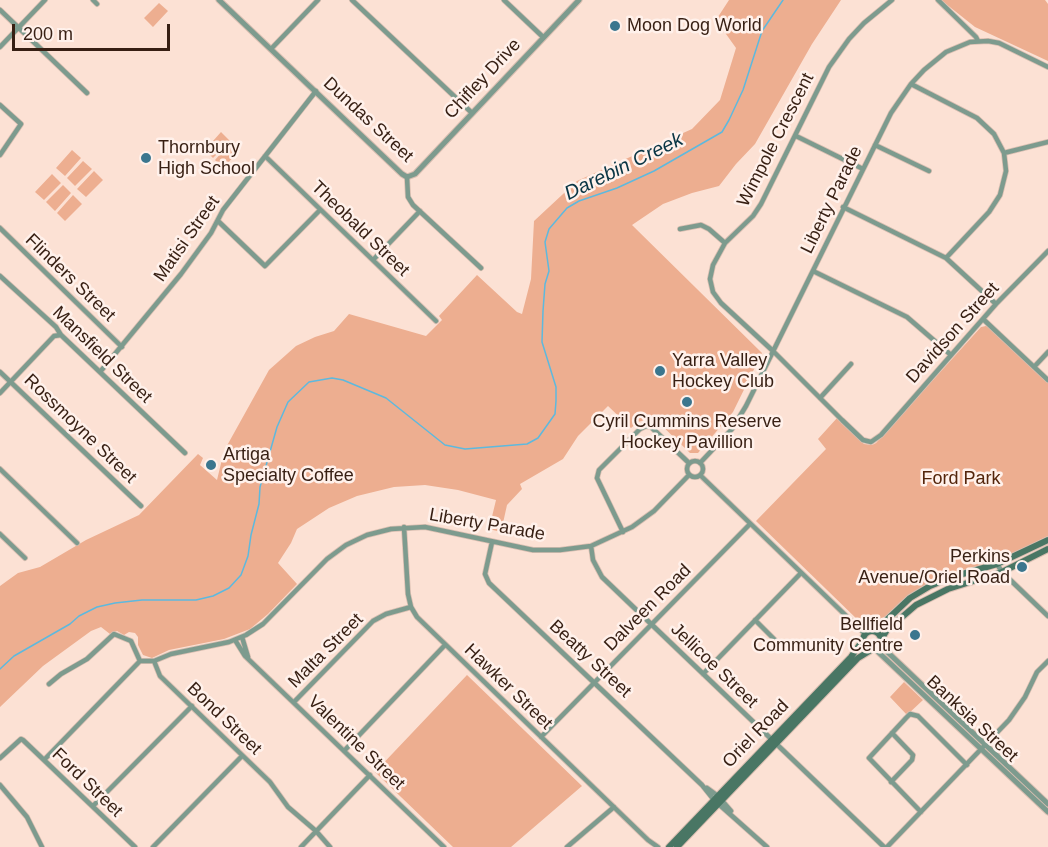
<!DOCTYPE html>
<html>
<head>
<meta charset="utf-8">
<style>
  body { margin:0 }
  #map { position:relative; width:1048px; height:847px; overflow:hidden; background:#fce1d4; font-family:Arial,sans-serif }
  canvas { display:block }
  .scale { position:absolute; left:12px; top:24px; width:158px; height:27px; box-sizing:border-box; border:3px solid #371f13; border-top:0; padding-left:8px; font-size:18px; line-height:21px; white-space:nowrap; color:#371f13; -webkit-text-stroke:4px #fff1eb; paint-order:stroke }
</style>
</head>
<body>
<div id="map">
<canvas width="1048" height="847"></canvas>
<div class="scale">200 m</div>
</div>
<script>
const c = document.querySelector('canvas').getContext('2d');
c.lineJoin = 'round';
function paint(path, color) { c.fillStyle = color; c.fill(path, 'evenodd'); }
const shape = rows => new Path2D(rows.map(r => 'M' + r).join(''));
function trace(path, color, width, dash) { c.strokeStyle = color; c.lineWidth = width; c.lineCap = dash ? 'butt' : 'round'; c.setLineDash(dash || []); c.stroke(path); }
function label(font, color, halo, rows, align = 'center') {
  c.font = font + ' Arial,sans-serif'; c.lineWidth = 5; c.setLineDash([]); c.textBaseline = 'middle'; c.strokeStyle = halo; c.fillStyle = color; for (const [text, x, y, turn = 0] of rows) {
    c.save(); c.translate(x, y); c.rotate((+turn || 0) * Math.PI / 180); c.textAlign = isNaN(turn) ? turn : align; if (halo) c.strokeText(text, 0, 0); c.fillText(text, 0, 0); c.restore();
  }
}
const green = shape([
  [729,0,841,0,812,44,755,144,736,164,719,186,692,193,663,204,632,225,762,353,733,412,698,453,690,453,655,419,648,419,638,422,631,428,608,406,578,436,563,459,520,484,522,489,507,505,501,532,489,529,496,500,458,490,425,485,394,487,357,496,329,508,297,529,291,543,278,563,297,584,268,614,250,629,224,639,169,650,152,658,143,655,138,645,138,637,135,633,129,632,124,635,117,631,110,634,101,627,91,631,43,666,0,707,0,586,18,573,40,567,86,540,139,515,198,454,203,458,200,465,217,480,224,451,269,370,296,346,315,337,334,331,349,314,426,336,442,320,439,316,477,275,517,312,522,314,531,279,534,221,577,181,692,129,720,100,736,48,716,20],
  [941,0,1045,0,1048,4,1048,61,975,27],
  [159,3,168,11,153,27,144,18],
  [221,132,230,141,213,158,205,150],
  [231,142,240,150,223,168,215,160],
  [72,150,81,158,65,176,56,168],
  [83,161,92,169,75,186,67,178],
  [94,171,103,180,86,197,77,189],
  [52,174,61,183,44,200,35,192],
  [63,185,71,193,55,211,46,202],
  [73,195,82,204,65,221,57,213],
  [986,326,989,327,1048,383,1048,536,1002,559,958,574,907,598,875,625,871,627,862,624,756,521,826,449,818,439,837,418,864,444,872,445,876,443,981,327],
  [467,675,582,786,511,847,453,847,375,772],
  [904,682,923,700,907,715,890,697]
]);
const stream = shape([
  [0,669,14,656,70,624,79,616,97,607,115,603,142,600,196,600,213,596,229,588,241,575,248,556,251,535,259,504,260,487,277,427,288,402,309,382,332,378,343,380,386,398,445,445,465,449,527,444,538,438,555,414,556,401,556,387,542,342,543,311,545,284,549,271,545,242,549,229,567,208,579,201,617,188,654,171,722,132,729,120,743,90,762,31,783,0]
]);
const minor = shape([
  [93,0,97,4],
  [352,0,472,113],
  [504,0,543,37],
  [892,0,864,23,849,39,829,67,761,204,753,216,725,243,713,265,710,279,713,292,721,303,773,351,842,420,863,440,871,442,881,435,996,304,1048,251],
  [938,0,976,37,978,41],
  [0,10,87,93],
  [0,47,45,0],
  [271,49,318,0],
  [911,84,977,118,994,134,1004,153,1006,171,1000,195,989,212,946,258],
  [0,105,21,124,0,155],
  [796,136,863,169],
  [875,145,929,171],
  [1004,153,1048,142],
  [265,156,436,321],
  [407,177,408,197,413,205,481,268],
  [843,207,946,258,996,304],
  [218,221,265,266,320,210],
  [0,228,122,347],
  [680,229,701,225,709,229,725,243],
  [373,260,420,211],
  [813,271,907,317,951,355],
  [0,276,56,327,61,335,185,453],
  [983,319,1048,380],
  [1034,367,1048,352],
  [0,372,141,506],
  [100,372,181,274,211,233,223,210,316,91],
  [0,393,54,336,61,335],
  [820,398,851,364],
  '687 469a8 8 0 1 1 16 0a8 8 0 1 1-16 0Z',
  [700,463,732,429,746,406,891,113,911,84,924,70,946,52,970,42,988,41,999,43,1048,67],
  [0,469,77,543],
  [700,475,865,634],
  [404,527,408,594,411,607,417,617,648,840,658,847],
  [623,532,597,478,599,470,640,429,646,426,651,427,689,463],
  [0,534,25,558],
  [492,542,485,574,489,583,702,785,714,800,767,847],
  [591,546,593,560,602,577,884,847],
  [997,564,1002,572,1048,616],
  [755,620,778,643],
  [242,637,248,657],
  [235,640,245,656,444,847],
  [154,661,171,654,229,642,246,635,263,624,327,559,346,545,367,535,391,529,425,527,533,550,560,550,591,546,632,527,654,511,689,475],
  [703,674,801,573],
  [49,684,61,674,87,659,114,634,131,641,140,661,154,661,160,676,270,782,288,807,316,831,330,847],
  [294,702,373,621,386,614,411,607],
  [541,737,750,524],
  [344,751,445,645],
  [0,758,21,739,23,740,135,847],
  [44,760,140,661],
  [891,782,912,760,913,755,892,733],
  [0,785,27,817,42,847],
  [707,788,718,796,731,811],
  [93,806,192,706],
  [921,812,869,758,906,718,910,714,918,716,967,765],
  [153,847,242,756],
  [301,847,370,775],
  [567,847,614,807],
  [887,847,1009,720,1025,697,1037,672,1048,661]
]);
const tertiary = shape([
  [219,0,402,174,407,177,415,174,579,0],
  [880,645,1048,804],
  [875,649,1048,812]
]);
const secondary = shape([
  '863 640a9 9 0 1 1 18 0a9 9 0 1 1-18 0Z',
  [875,631,910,598,930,586,952,577,997,564,1048,540],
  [882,638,887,630,916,605,948,589,1002,572,1048,549],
  [669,847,851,657,863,640],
  [677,847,858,658,871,650]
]);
const markers = [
  [615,26,6,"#3b768e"],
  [146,158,6,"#3b768e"],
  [660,371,6,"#3b768e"],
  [687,402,6,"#3b768e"],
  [211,465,6,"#3b768e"],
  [1022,567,6,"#3b768e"],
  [915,635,6,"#3b768e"]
];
const poiNames = [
  ["Moon Dog World",627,26],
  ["Thornbury",158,148],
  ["High School",158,169],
  ["Yarra Valley",672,361],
  ["Hockey Club",672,382],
  ["Cyril Cummins Reserve",687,422,"center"],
  ["Hockey Pavillion",687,443,"center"],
  ["Artiga",223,455],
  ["Specialty Coffee",223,476],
  ["Perkins",1010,557,"right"],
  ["Avenue/Oriel Road",1010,578,"right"],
  ["Bellfield",903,625,"right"],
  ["Community Centre",903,646,"right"]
];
const streetNames = [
  ["Chifley Drive",483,79,-47],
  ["Dundas Street",368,120,43],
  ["Wimpole Crescent",776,140,-63],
  ["Liberty Parade",832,200,-64],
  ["Theobald Street",360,229,44],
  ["Matisi Street",187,239,-55],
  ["Flinders Street",70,278,44],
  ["Davidson Street",953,333,-48],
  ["Mansfield Street",102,355,44],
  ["Rossmoyne Street",80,429,44],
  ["Liberty Parade",487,525,10],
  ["Dalveen Road",648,608,-45],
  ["Malta Street",326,651,-45],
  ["Beatty Street",590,659,43],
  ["Jellicoe Street",714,666,44],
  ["Hawker Street",508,687,44],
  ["Bond Street",224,719,44],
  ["Banksia Street",972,719,43],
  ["Oriel Road",756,734,-46],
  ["Valentine Street",356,743,44],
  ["Ford Street",87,783,44]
];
const parkNames = [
  ["Ford Park",961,479]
];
const waterNames = [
  ["Darebin Creek",624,167,-26]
];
paint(green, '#edae90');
trace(stream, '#5db9de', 1.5);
trace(minor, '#d9beb1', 6);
trace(tertiary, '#d9beb1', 7);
trace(secondary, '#d9beb1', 8);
trace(minor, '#7d9b8e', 4.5);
trace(tertiary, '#7d9b8e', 5);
trace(secondary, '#497664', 6);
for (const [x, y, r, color] of markers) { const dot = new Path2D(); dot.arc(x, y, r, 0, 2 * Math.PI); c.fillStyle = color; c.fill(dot); trace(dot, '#fff1eb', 2); }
label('18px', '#371f13', '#fff1eb', poiNames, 'left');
label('18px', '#371f13', '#fff1eb', streetNames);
label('18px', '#54250b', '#fff1eb', parkNames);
label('italic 20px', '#093544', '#fff1eb', waterNames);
</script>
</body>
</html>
